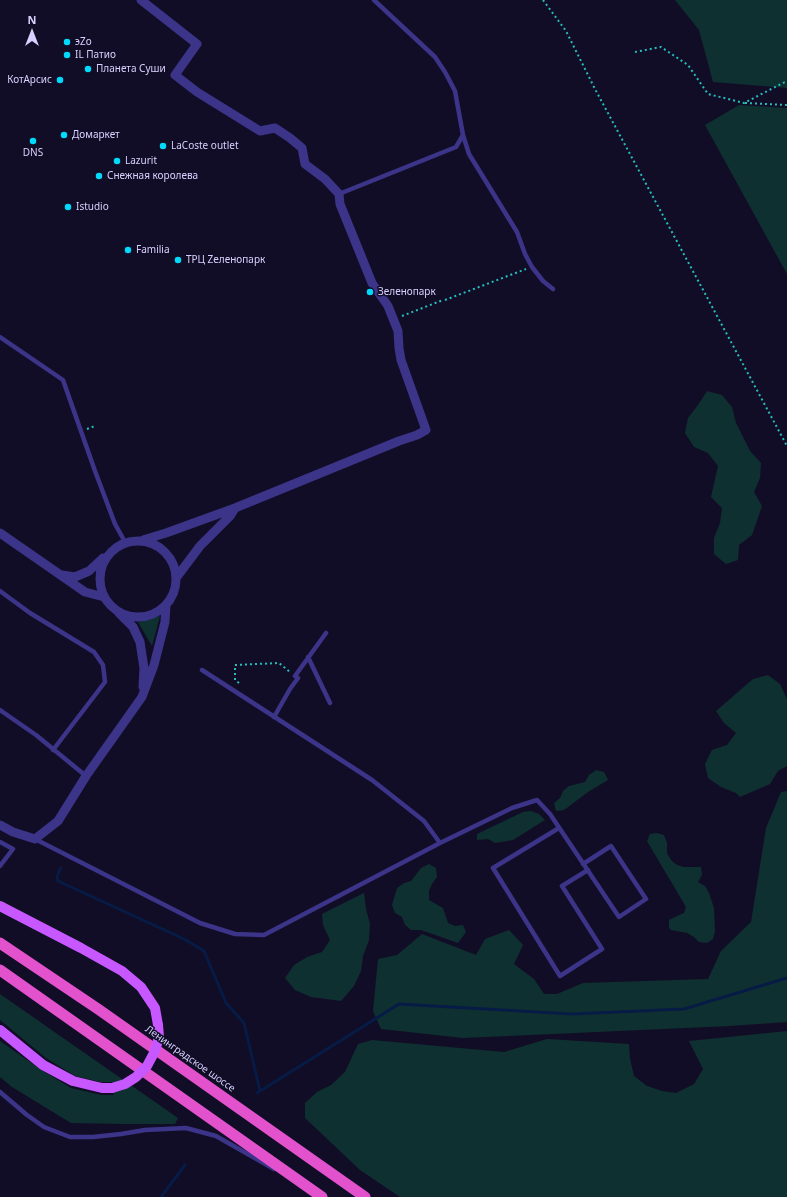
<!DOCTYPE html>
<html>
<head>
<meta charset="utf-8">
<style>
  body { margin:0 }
  #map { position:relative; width:787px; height:1197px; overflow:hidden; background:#120d26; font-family:"Noto Sans",sans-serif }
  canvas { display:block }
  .north { position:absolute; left:12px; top:12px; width:40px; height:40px; -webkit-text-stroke:3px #120d26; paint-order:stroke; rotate:0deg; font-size:11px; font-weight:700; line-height:16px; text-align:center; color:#d8d1ff }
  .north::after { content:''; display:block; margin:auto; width:14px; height:18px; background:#d8d1ff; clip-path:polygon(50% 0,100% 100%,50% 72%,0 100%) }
</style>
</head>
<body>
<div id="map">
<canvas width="787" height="1197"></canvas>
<div class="north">N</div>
</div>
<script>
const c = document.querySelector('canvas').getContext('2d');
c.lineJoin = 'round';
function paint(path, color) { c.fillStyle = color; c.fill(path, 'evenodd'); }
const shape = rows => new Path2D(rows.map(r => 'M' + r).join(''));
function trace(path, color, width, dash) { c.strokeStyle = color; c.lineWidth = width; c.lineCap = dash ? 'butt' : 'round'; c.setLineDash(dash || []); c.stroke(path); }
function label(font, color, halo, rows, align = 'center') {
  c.font = font + ' "Noto Sans",sans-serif'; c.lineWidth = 3; c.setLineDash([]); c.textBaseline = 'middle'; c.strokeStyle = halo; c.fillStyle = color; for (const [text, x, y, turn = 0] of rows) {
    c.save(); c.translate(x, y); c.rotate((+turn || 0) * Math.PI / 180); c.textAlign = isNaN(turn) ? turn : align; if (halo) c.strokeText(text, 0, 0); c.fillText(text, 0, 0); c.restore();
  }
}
const green = shape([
  [675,0,787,0,787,88,713,82,699,30],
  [739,105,787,108,787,274,705,125],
  [707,391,722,395,732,407,736,423,750,451,761,463,760,478,754,492,762,506,752,535,739,545,738,560,726,564,714,554,714,538,720,523,722,508,711,497,718,466,708,453,694,447,685,433,688,418,698,405],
  [160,616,152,646,138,622],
  [768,675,780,684,787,699,787,766,778,771,770,784,740,797,736,793,721,787,708,778,705,764,712,750,727,745,736,733,724,723,716,711,753,679],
  [596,770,604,772,608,780,588,792,564,810,556,811,554,803,560,798,563,791,569,786,585,782,589,775],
  [787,791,787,1022,730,1026,463,1038,381,1029,373,1011,378,959,397,955,422,934,476,955,485,939,509,930,523,945,514,964,534,979,544,994,557,994,583,983,708,979,721,951,751,922,766,828,781,792],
  [531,811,539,814,545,820,513,840,495,843,488,839,477,840,477,834,523,812],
  [657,833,664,835,667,843,667,853,671,860,677,865,684,867,701,867,702,875,698,882,705,886,709,893,714,908,715,931,713,939,707,943,699,942,694,937,687,933,671,930,669,928,669,920,677,916,684,913,686,907,647,841,650,834],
  [429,864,436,868,437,877,432,884,429,891,429,900,443,908,448,923,455,926,463,925,466,932,458,943,421,930,411,930,405,925,402,917,395,913,392,905,397,888,404,883,411,881,421,868],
  [364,893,366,909,370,924,369,940,363,956,361,971,354,986,341,1001,311,997,295,990,285,978,294,965,307,957,322,952,330,940,323,925,322,914],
  [0,994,178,1118,175,1124,123,1124,71,1123,12,1087,0,1077,0,1041,43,1071,71,1088,101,1095,114,1095,112,1082,101,1082,75,1076,46,1058,0,1020],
  [787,1031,787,1197,400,1197,360,1170,305,1118,305,1103,317,1092,331,1085,345,1072,358,1044,372,1040,504,1052,547,1039,629,1044,630,1059,634,1076,647,1086,662,1091,676,1093,694,1084,703,1069,689,1041]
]);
const stream = shape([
  [61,868,57,876,58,881,184,939,204,951,226,1003,244,1023,260,1091],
  [257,1093,399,1004,572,1014,684,1009,787,978],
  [161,1197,185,1165]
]);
const path = shape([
  [543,0,566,31,595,89,787,446],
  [635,52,661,47,688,65,708,94,744,103,787,81],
  [745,103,787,105],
  [445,300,526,269],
  [402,316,443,300],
  [87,429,95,426],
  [239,683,235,680,235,665,279,663,290,672]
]);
const service = shape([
  [374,0,435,57,445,72,455,91,463,135,469,154,517,232,525,254,532,267,543,281,553,289],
  [339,194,456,147,463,135],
  [0,337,63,380,95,471,115,524,125,542],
  [0,591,30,613,94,652,103,665,105,682,53,750],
  [308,657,330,703],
  [202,670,372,780,424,821,440,843],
  [0,710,36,735,86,776],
  [274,717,290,689,298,678,295,676,326,633],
  [559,828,493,868,560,976,602,949,562,886,588,870],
  [35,839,200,923,235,934,264,935,440,843,512,808,537,800,550,814,619,917,646,899,611,846,583,864],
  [0,842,13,849,0,866],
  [0,1092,27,1115,44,1127,70,1137,93,1137,121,1134,145,1130,186,1128,216,1136,274,1169]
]);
const minor = shape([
  [141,0,197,44,175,75,197,92,260,131,275,128,290,138,302,148,305,164,325,179,339,194,340,204,372,283,388,306,398,331,399,348,401,360,426,430,417,435,399,441,235,508,166,533,143,540],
  [0,533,85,592,104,597],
  '100 579a38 38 0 1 1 76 0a38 38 0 1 1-76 0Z',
  [62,575,75,577,89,571,103,558],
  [176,578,200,546,230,516,235,508],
  [119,613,133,627,140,642,144,668,143,687],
  [0,825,13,832,35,839,58,821,86,776,142,697,154,665,165,622,166,605]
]);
const primary = shape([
  [0,906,81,948,122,971,141,987,155,1008,158,1025],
  [0,1030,43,1065,73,1081,102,1088,112,1088]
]);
const trunk = shape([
  [0,943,98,1009,365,1197],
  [0,970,322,1197]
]);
const primaryBridge = shape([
  [112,1088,125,1084,136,1077,147,1066,155,1051,159,1037,158,1025]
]);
const markers = [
  [67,42,4,"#00dafc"],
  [67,55,4,"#00dafc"],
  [88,69,4,"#00dafc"],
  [60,80,4,"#00dafc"],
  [64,135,4,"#00dafc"],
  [33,141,4,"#00dafc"],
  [163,146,4,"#00dafc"],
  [117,161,4,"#00dafc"],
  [99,176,4,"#00dafc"],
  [68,207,4,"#00dafc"],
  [128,250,4,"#00dafc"],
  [178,260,4,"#00dafc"],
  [370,292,4,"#00dafc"]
];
const poiNames = [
  ["эZо",75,42],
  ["IL Патио",75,55],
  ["Планета Суши",96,69],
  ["КотАрсис",52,80,"right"],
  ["Домаркет",72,135],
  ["LaCoste outlet",171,146],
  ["DNS",33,153,"center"],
  ["Lazurit",125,161],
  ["Снежная королева",107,176],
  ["Istudio",76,207],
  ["Familia",136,250],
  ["ТРЦ Zеленопарк",186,260],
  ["Зеленопарк",378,292]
];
const streetNames = [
  ["Ленинградское шоссе",190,1059,35]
];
paint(green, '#0f3030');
trace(stream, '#061b45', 3);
trace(path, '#25bfbb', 2, [2, 3]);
trace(service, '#3b3488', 4.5);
trace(minor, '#3b3488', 9);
trace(primary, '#c758ff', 10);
trace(trunk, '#e352cd', 11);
trace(primaryBridge, '#c758ff', 10);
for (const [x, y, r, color] of markers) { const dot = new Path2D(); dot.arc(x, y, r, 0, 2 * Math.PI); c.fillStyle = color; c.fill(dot); trace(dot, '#120d26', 1.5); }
label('10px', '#d8d1ff', '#120d26', poiNames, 'left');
label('10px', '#d8d1ff', '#120d26', streetNames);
</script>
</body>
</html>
